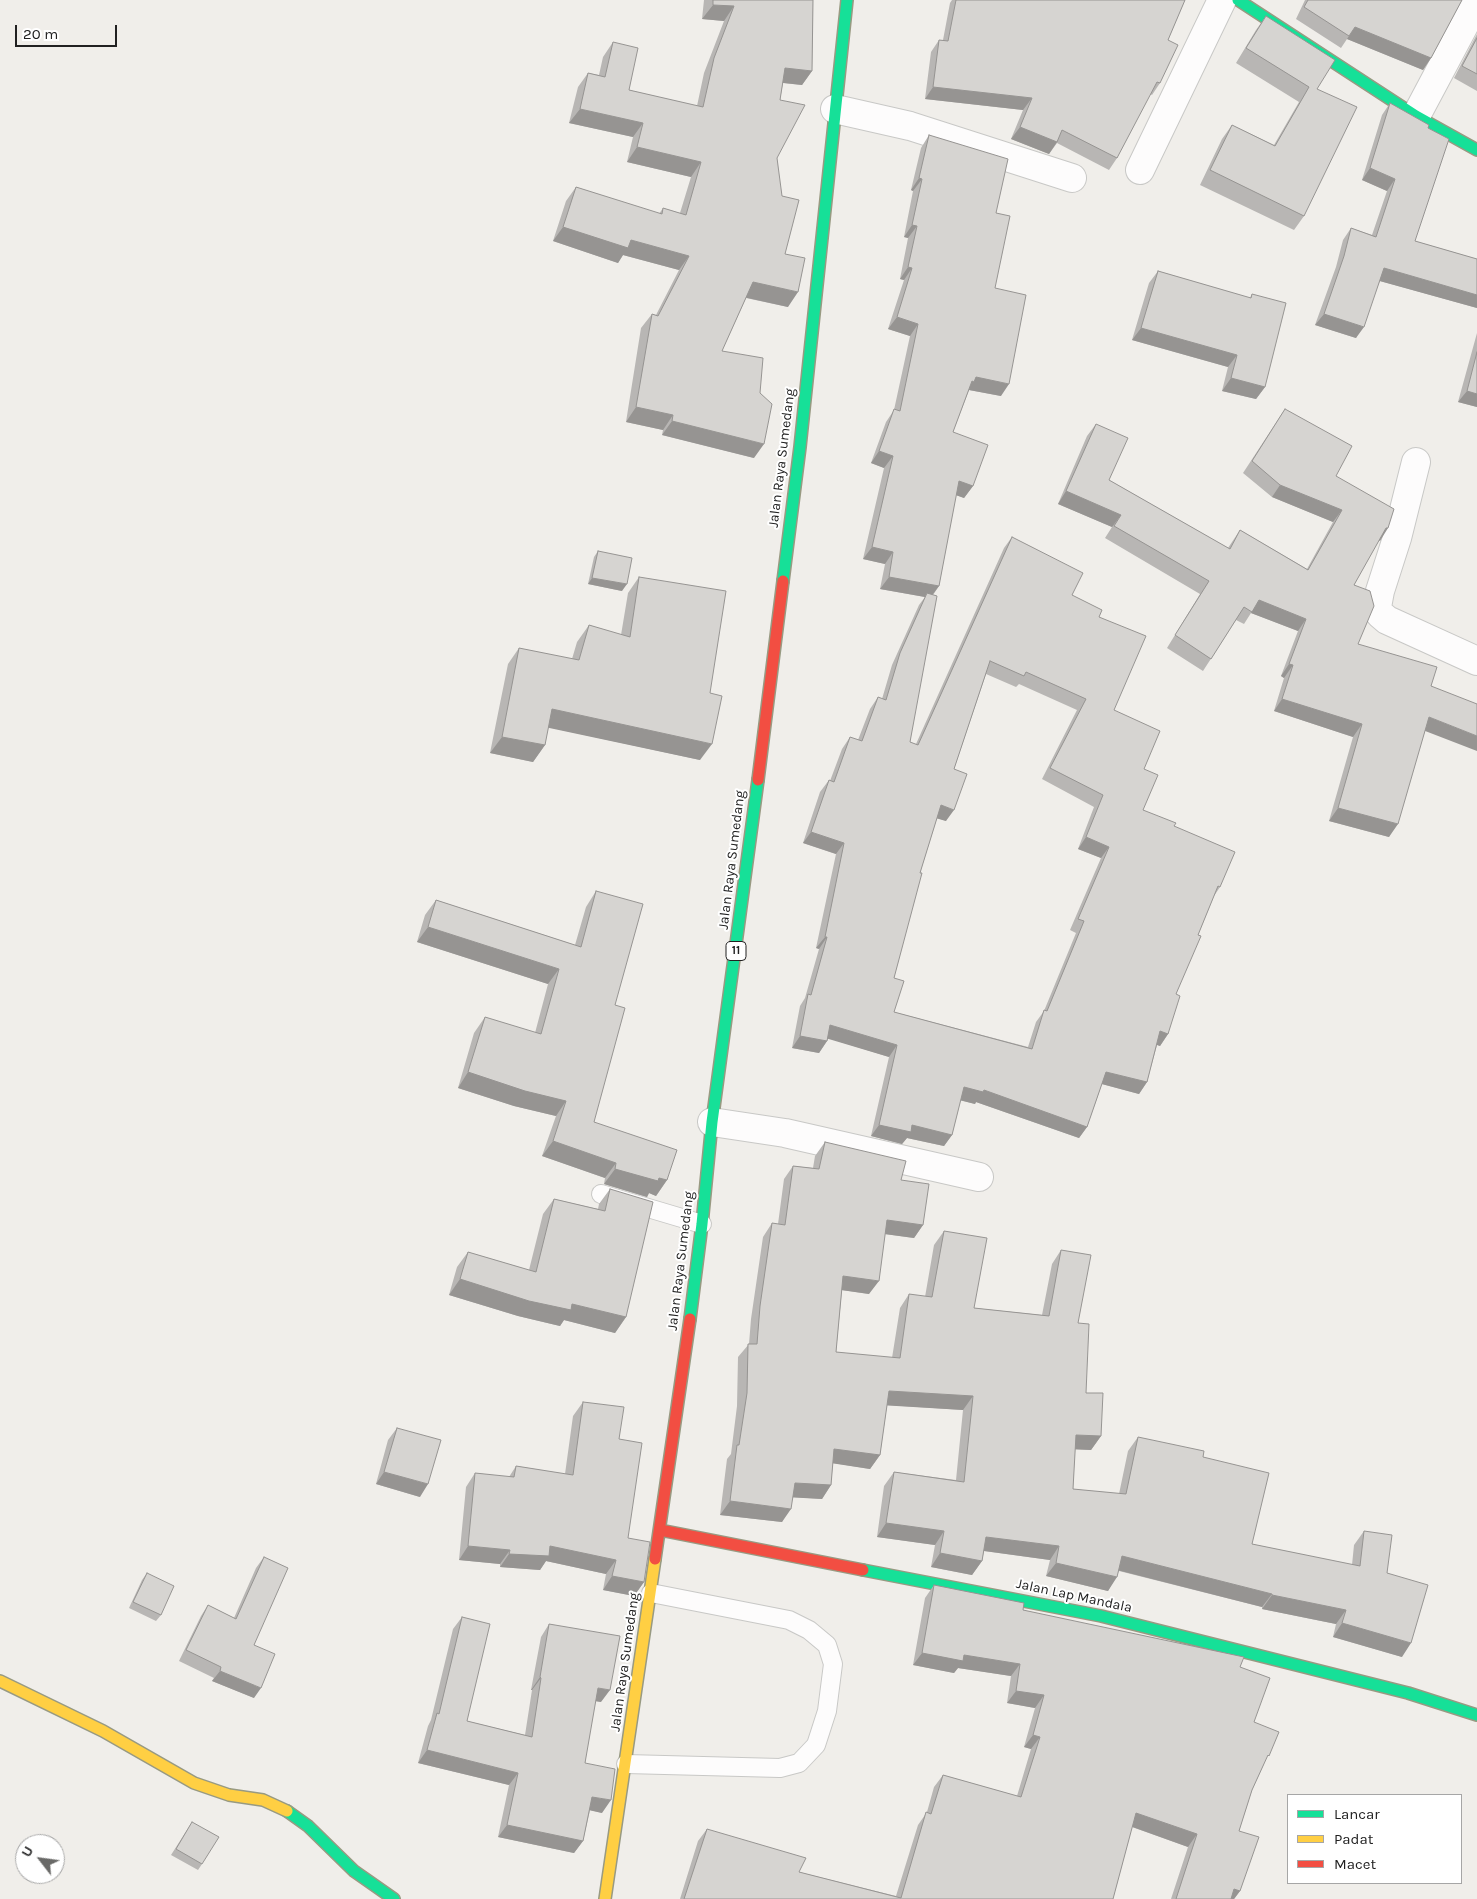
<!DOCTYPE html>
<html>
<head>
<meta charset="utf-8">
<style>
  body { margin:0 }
  #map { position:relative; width:1477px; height:1899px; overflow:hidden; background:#f0eeea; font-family:Karla,sans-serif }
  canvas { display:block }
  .legend { position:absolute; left:1287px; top:1794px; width:175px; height:90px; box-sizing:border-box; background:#fff; border:1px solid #a6a6a6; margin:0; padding:6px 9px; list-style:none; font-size:15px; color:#212121 }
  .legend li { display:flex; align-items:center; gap:10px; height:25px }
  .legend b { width:25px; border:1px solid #a6a6a6 }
  .north { position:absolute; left:15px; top:1834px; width:50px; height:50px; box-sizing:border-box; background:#fff; border:1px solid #a6a6a6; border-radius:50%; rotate:300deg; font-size:14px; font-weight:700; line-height:20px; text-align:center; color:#212121 }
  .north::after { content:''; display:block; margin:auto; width:18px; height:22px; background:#696967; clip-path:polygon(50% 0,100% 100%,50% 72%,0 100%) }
  .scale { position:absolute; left:15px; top:25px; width:102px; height:22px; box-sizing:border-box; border:2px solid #212121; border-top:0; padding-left:6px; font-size:15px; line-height:18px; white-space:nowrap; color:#212121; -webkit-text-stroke:4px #fff; paint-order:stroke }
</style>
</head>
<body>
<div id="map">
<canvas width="1477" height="1899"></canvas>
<ul class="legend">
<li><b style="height:6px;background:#16e098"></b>Lancar</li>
<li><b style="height:6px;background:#ffcf43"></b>Padat</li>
<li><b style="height:6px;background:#f24e42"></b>Macet</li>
</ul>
<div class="north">U</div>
<div class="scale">20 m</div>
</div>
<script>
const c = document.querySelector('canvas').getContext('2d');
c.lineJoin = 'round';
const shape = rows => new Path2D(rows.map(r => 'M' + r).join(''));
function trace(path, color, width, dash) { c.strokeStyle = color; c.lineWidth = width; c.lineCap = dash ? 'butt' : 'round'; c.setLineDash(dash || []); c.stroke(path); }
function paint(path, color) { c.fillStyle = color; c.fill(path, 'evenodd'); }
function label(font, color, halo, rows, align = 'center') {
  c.font = font + ' Karla,sans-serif'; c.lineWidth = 4; c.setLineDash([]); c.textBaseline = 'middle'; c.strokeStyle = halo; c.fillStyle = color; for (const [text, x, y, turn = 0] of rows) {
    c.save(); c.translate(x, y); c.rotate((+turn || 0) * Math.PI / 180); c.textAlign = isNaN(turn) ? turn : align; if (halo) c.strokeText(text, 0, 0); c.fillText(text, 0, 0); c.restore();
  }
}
const lane = shape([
  [601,1194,702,1224],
  [626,1764,780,1768,799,1763,816,1745,827,1711,833,1664,827,1645,809,1630,789,1620,651,1593]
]);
const street = shape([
  [835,109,910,126,1072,178],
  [1416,116,1477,1],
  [1140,170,1222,0],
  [1416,462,1397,538,1380,591,1377,607,1380,614,1387,620,1477,661],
  [712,1122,785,1133,979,1177]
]);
const fast = shape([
  [1238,0,1416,116,1477,150],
  [783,581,800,447,847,0],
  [690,1319,702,1224,712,1122,758,780],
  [863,1570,1101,1616,1408,1693,1477,1715],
  [287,1811,308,1826,354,1871,394,1899]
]);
const slow = shape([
  [0,1681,103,1731,194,1783,229,1795,263,1800,287,1811],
  [605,1899,655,1559]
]);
const jam = shape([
  [758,780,783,581],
  [660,1530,863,1570],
  [655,1559,690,1319]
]);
const wall = shape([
  [704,0,813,0,812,71,802,85,783,83,780,100,777,158,785,254,788,307,746,298,722,351,754,458,662,435,663,430,626,422,641,328,652,314,656,315,679,270,623,255,618,263,553,241,566,201,576,187,659,214,663,208,680,213,691,177,627,162,633,137,569,123,578,87,588,73,599,75,603,57,613,42,629,90,697,106,704,73,724,21,702,19],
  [952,0,1185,0,1168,40,1160,83,1152,95,1150,94,1117,158,1109,170,1057,143,1049,154,1011,139,1023,110,925,99,931,52,939,40,943,40,950,3],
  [1305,0,1462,0,1431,58,1423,70,1347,39,1341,48,1296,19],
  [1266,16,1317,89,1304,216,1294,230,1200,185,1222,139,1232,125,1274,145,1299,102,1236,63,1256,30],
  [1477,34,1477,91,1454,78],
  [1390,103,1428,128,1415,241,1477,259,1477,308,1380,281,1356,338,1315,325,1336,267,1343,240,1351,228,1372,235,1387,191,1362,180,1382,115],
  [929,135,996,213,995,288,1001,396,969,390,953,432,973,486,964,498,956,495,939,586,933,595,910,742,916,744,1004,548,1012,537,1072,595,1099,617,1114,710,1144,769,1143,810,1174,826,1220,887,1214,896,1198,935,1176,994,1168,1034,1160,1046,1157,1045,1147,1082,1139,1094,1102,1084,1087,1127,1079,1138,976,1102,975,1104,960,1100,952,1135,944,1146,907,1138,902,1144,871,1136,889,1057,828,1038,827,1041,819,1053,792,1048,800,1006,805,998,819,949,816,948,836,854,803,843,820,792,829,780,830,781,842,749,850,737,858,740,870,709,878,697,882,699,892,665,919,605,925,597,880,589,885,564,863,559,884,468,871,463,886,422,894,410,910,336,888,329,904,280,900,279,908,238,904,237,913,191,911,190,921,148],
  [986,674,1016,687,1019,684,1077,710,1042,779,1094,807,1078,849,1101,858,1070,930,1076,933,1044,1011,1036,1022,1028,1047,894,1012,894,978,920,873,937,818,946,821,954,769],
  [1158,271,1250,298,1252,294,1265,387,1256,399,1222,391,1228,367,1132,340,1149,283],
  [1477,333,1477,407,1458,402],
  [1285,409,1336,476,1380,541,1379,540,1354,585,1358,644,1431,686,1425,731,1389,837,1329,821,1353,737,1274,711,1284,678,1281,676,1298,631,1251,613,1244,624,1236,620,1203,671,1167,648,1200,594,1105,538,1112,527,1058,504,1087,436,1096,424,1109,480,1228,548,1240,530,1307,569,1333,522,1272,497,1243,473],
  [598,551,622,591,588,584,594,557],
  [639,577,710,693,700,760,548,727,545,745,533,762,490,753,508,664,519,648,572,659,577,642,589,625,621,635,628,593],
  [596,891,615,1005,594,1122,667,1180,656,1196,649,1193,647,1197,604,1184,605,1178,542,1156,556,1116,514,1106,458,1088,474,1033,485,1017,535,1033,548,984,417,942,425,915,436,900,575,945,586,907],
  [825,1142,901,1180,923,1225,914,1238,885,1234,869,1294,842,1290,836,1352,892,1358,900,1308,909,1294,925,1297,934,1245,944,1231,974,1308,1042,1315,1052,1264,1061,1250,1078,1323,1086,1393,1101,1436,1091,1450,1075,1449,1073,1489,1119,1494,1128,1451,1138,1437,1203,1457,1252,1544,1352,1565,1354,1545,1364,1531,1387,1573,1402,1657,1333,1637,1336,1624,1262,1609,1262,1607,1119,1571,1108,1591,1046,1576,1050,1560,984,1551,982,1561,972,1575,931,1567,935,1545,877,1537,884,1486,894,1472,956,1480,963,1410,887,1405,880,1455,870,1469,833,1463,831,1485,822,1499,793,1497,782,1522,720,1515,727,1459,731,1454,737,1406,738,1357,749,1344,751,1319,763,1237,772,1223,778,1224,784,1179,793,1166,813,1168,815,1156],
  [610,1189,626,1317,615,1333,564,1320,560,1326,518,1316,449,1295,457,1267,468,1252,529,1270,543,1214,554,1199,598,1209,599,1204],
  [583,1402,619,1439,628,1538,644,1582,634,1596,603,1590,606,1574,546,1561,540,1570,500,1567,500,1564,459,1560,466,1487,475,1473,509,1477,516,1466,565,1474,573,1416],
  [397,1428,420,1497,376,1484,388,1440],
  [264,1557,254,1645,254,1698,212,1681,214,1678,179,1661,201,1616,208,1605,234,1618,256,1568],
  [147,1573,161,1615,156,1621,129,1608,142,1580],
  [934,1585,1023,1610,1240,1667,1254,1722,1264,1764,1252,1790,1239,1831,1240,1891,1234,1899,1171,1899,1188,1847,1132,1827,1113,1899,680,1899,698,1841,707,1829,799,1872,896,1896,918,1825,927,1812,934,1787,943,1775,1017,1796,1031,1749,1024,1747,1035,1708,1007,1703,1011,1676,958,1668,954,1673,913,1665,925,1598],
  [462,1617,467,1721,525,1735,532,1690,531,1690,541,1637,549,1624,601,1702,595,1701,585,1763,602,1813,590,1810,583,1841,574,1853,498,1837,509,1785,418,1763,428,1726,431,1720,453,1629],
  [192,1822,202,1864,198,1870,171,1855]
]);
const shadedWall = shape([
  [713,5,734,6,724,21,702,19],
  [1355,27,1431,58,1423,70,1347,39],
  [785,68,812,71,802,85,775,82],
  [933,87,1032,98,1023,110,925,99],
  [580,109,643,123,633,137,569,123],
  [1020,127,1057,142,1049,154,1011,139],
  [637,147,701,162,691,177,627,162],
  [1370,168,1395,179,1387,191,1362,180],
  [919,178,922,179,913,191,911,190],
  [912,225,917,226,908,238,904,237],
  [563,227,631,240,689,256,679,270,623,255,618,263,553,241],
  [908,267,912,268,904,280,900,279],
  [1384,268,1477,295,1477,308,1376,280],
  [753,282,798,292,788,307,743,297],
  [1324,314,1364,327,1356,338,1315,325],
  [897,317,918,324,910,336,888,329],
  [1141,328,1237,355,1228,367,1132,340],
  [976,377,1009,384,1001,396,969,390,964,393],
  [1231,378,1265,387,1256,399,1222,391],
  [1467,391,1477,394,1477,407,1458,402],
  [636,407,673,415,663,430,626,422],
  [672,421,764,444,754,458,662,435],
  [879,451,893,456,884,468,871,463],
  [959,481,973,486,964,498,950,493],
  [1280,485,1342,510,1333,522,1272,497],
  [1066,491,1121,515,1112,527,1058,504],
  [1386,528,1388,528,1380,541,1378,540],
  [872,547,893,552,885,564,863,559],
  [889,577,939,586,930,598,927,593,925,597,880,589],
  [592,578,627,584,622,591,588,584],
  [1259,600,1306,619,1298,631,1251,613],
  [1289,664,1293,665,1284,678,1281,676],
  [1282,699,1362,724,1353,737,1274,711],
  [552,709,712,744,700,760,540,726],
  [1429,717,1477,736,1477,751,1420,729],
  [502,737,545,745,533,762,490,753],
  [941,805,954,810,946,821,932,817],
  [1338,808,1398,824,1389,837,1329,821],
  [811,832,844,843,836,854,803,843],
  [1086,837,1109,847,1101,858,1078,849],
  [428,927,559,969,548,984,417,942],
  [825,937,827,937,819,949,816,948],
  [830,1025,897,1045,889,1057,822,1037],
  [1160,1031,1168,1034,1160,1046,1152,1043],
  [800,1036,827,1041,819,1053,792,1048],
  [468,1072,566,1101,556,1116,514,1106,458,1088],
  [1106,1072,1147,1082,1139,1094,1098,1083],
  [964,1087,984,1090,1087,1127,1079,1138,976,1102,975,1104,955,1099],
  [879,1125,912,1125,952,1135,944,1146,907,1138,902,1144,871,1136],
  [553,1141,616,1163,605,1178,542,1156],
  [615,1169,659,1178,667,1180,656,1196,649,1193,647,1197,604,1184],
  [887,1220,923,1225,914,1238,877,1233],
  [843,1276,879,1281,869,1294,834,1289],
  [460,1279,572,1304,626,1317,615,1333,564,1320,560,1326,518,1316,449,1295],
  [889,1391,973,1396,963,1410,880,1405],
  [1076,1435,1101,1436,1091,1450,1066,1449],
  [834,1449,880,1455,870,1469,824,1462],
  [384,1472,428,1484,420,1497,376,1484],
  [795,1483,831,1485,822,1499,785,1497],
  [730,1501,791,1509,782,1522,720,1515],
  [886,1523,944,1531,935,1545,877,1537],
  [986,1537,1059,1546,1050,1560,977,1550],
  [468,1546,510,1550,500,1564,459,1560],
  [550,1546,616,1560,606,1574,546,1561,540,1570,500,1567,509,1554],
  [940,1553,982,1561,972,1575,931,1567],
  [1122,1556,1272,1594,1262,1607,1113,1569],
  [1056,1563,1117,1577,1108,1591,1046,1576],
  [612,1576,644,1582,634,1596,603,1590],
  [1272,1595,1346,1610,1336,1624,1262,1609],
  [1342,1623,1411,1643,1402,1657,1333,1637],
  [922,1653,964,1655,1020,1664,1011,1676,958,1668,954,1673,913,1665],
  [220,1671,261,1688,254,1698,212,1681],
  [540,1677,541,1678,532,1690,531,1690],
  [598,1688,610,1690,601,1702,589,1700],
  [1016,1691,1044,1695,1035,1708,1007,1703],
  [1033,1735,1040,1737,1031,1749,1024,1747],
  [427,1750,518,1773,509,1785,418,1763],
  [592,1797,611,1800,602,1813,584,1809],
  [1136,1813,1197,1834,1188,1847,1127,1825],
  [507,1825,583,1841,574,1853,498,1837],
  [1234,1889,1240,1891,1234,1899,1227,1899]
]);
const building = shape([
  [713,0,813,0,812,71,785,68,780,100,805,105,777,158,782,196,799,200,785,254,805,258,798,292,753,282,722,351,763,358,760,393,772,404,764,444,672,421,673,415,636,407,652,314,658,316,689,256,631,240,628,248,563,227,576,187,662,214,663,208,686,215,701,162,637,147,643,123,580,109,588,73,605,77,613,42,638,48,629,90,703,107,714,58,734,6,713,5,713,0],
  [956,0,1185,0,1168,40,1178,45,1160,83,1157,82,1117,158,1062,130,1057,142,1020,127,1032,98,933,87,939,40,948,41,956,0],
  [1308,0,1462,0,1431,58,1355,27,1349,36,1304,7,1308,0],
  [1266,16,1335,60,1317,89,1357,107,1304,216,1210,170,1232,125,1275,146,1309,87,1246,48,1266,16],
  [1477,38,1477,74,1462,66,1477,38],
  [1390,103,1429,125,1428,128,1449,139,1415,241,1477,259,1477,295,1384,268,1364,327,1324,314,1344,256,1351,228,1376,237,1395,179,1370,168,1390,103],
  [929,135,1008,159,996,213,1010,216,995,288,1026,295,1009,384,976,377,974,382,972,381,953,432,988,445,973,486,959,481,939,586,889,577,893,552,872,547,893,456,879,451,894,409,900,411,918,324,897,317,912,268,908,267,917,226,912,225,922,179,919,178,929,135],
  [1158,271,1251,298,1252,294,1286,303,1265,387,1231,378,1237,355,1141,328,1158,271],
  [1477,352,1477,394,1467,391,1477,352],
  [1285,409,1352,446,1336,476,1394,509,1388,528,1386,528,1354,585,1370,591,1374,606,1358,644,1437,667,1431,686,1477,704,1477,736,1429,717,1398,824,1338,808,1362,724,1282,699,1293,665,1289,664,1306,619,1259,600,1252,612,1244,607,1211,659,1175,635,1209,581,1114,526,1121,515,1066,491,1096,424,1128,438,1109,480,1230,549,1240,530,1308,570,1342,510,1280,485,1252,461,1285,409],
  [1012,537,1083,573,1072,595,1102,610,1099,617,1146,636,1114,710,1160,731,1144,769,1158,775,1143,810,1176,823,1174,826,1235,852,1220,887,1218,886,1198,935,1201,936,1176,994,1180,996,1168,1034,1160,1031,1147,1082,1106,1072,1087,1127,984,1090,983,1092,964,1087,952,1135,912,1125,911,1132,879,1125,897,1045,830,1025,827,1041,800,1036,808,994,811,995,827,937,825,937,844,843,811,832,829,780,834,782,850,737,862,741,878,697,886,700,900,653,927,593,937,596,910,742,918,745,1012,537],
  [990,661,1024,676,1026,672,1086,699,1050,768,1103,795,1086,837,1109,847,1078,919,1084,921,1047,1011,1044,1010,1032,1049,894,1012,904,981,894,978,922,873,920,873,941,805,954,810,967,774,954,769,990,661],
  [598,551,632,558,627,584,592,578,598,551],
  [639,577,726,591,710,693,722,696,712,744,552,709,545,745,502,737,519,648,579,660,589,625,630,637,639,577],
  [596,891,643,904,615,1005,625,1008,594,1122,677,1150,667,1180,659,1178,658,1181,615,1169,616,1163,553,1141,566,1101,525,1091,468,1072,485,1017,541,1034,559,969,428,927,436,900,581,947,596,891],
  [825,1142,906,1161,901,1180,929,1184,923,1225,887,1220,879,1281,843,1276,836,1352,900,1358,909,1294,932,1297,944,1231,987,1238,974,1308,1049,1316,1061,1250,1091,1255,1078,1323,1089,1324,1086,1393,1103,1393,1101,1436,1076,1435,1073,1489,1126,1494,1138,1437,1204,1451,1203,1457,1269,1473,1252,1544,1360,1566,1364,1531,1392,1535,1387,1573,1428,1585,1411,1643,1342,1623,1346,1610,1272,1595,1272,1594,1122,1556,1117,1577,1056,1563,1059,1546,986,1537,982,1561,940,1553,944,1531,886,1523,894,1472,964,1482,973,1396,889,1391,880,1455,834,1449,831,1485,795,1483,791,1509,730,1501,737,1445,739,1445,747,1393,748,1344,757,1344,760,1306,772,1223,785,1225,793,1166,819,1169,825,1142],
  [610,1189,653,1202,626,1317,572,1304,571,1310,529,1301,460,1279,468,1252,536,1272,554,1199,605,1211,610,1189],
  [583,1402,624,1407,619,1439,642,1443,628,1538,650,1542,644,1582,612,1576,616,1560,550,1546,549,1556,509,1554,510,1550,468,1546,475,1473,514,1477,516,1466,573,1475,583,1402],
  [397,1428,441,1440,428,1484,384,1472,397,1428],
  [264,1557,288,1568,254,1645,275,1654,261,1688,220,1671,221,1667,186,1650,208,1605,236,1619,264,1557],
  [147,1573,174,1586,161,1615,133,1602,147,1573],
  [934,1585,1024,1603,1023,1610,1244,1657,1240,1667,1270,1678,1254,1722,1279,1732,1269,1756,1268,1755,1252,1790,1239,1831,1259,1837,1240,1891,1234,1889,1231,1899,1176,1899,1197,1834,1136,1813,1113,1899,684,1899,707,1829,806,1858,799,1872,901,1898,926,1812,931,1814,943,1775,1021,1797,1040,1737,1033,1735,1044,1695,1016,1691,1020,1664,964,1655,963,1661,922,1653,934,1585],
  [462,1617,490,1624,467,1721,532,1737,541,1678,540,1677,549,1624,620,1636,610,1690,598,1688,585,1763,615,1769,611,1800,592,1797,583,1841,507,1825,518,1773,427,1750,437,1713,439,1714,462,1617],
  [192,1822,219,1837,202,1864,176,1849,192,1822]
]);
const shields = [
  [736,951,20]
];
const shieldNames = [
  ["11",736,951]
];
const streetNames = [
  ["Jalan Raya Sumedang",782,458,-83],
  ["Jalan Raya Sumedang",732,860,-83],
  ["Jalan Raya Sumedang",681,1261,-83],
  ["Jalan Lap Mandala",1074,1596,12],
  ["Jalan Raya Sumedang",625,1662,-82]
];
trace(lane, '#c8c8c6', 20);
trace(street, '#c8c8c6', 30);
trace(fast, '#989a82', 14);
trace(slow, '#989a82', 14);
trace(jam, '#989a82', 14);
trace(lane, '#fdfcfc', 18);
trace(street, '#fdfcfc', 28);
trace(fast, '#16e098', 11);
trace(slow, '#ffcf43', 11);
trace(jam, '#f24e42', 11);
paint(wall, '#b8b6b4');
paint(shadedWall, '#969492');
paint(building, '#d6d4d1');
trace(building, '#969492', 1);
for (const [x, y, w] of shields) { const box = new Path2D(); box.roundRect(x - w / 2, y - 9.5, w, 19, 4); c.fillStyle = '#fff'; c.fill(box); trace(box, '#212121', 1); }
label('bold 12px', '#212121', null, shieldNames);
label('14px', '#212121', '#fff', streetNames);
</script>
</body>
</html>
